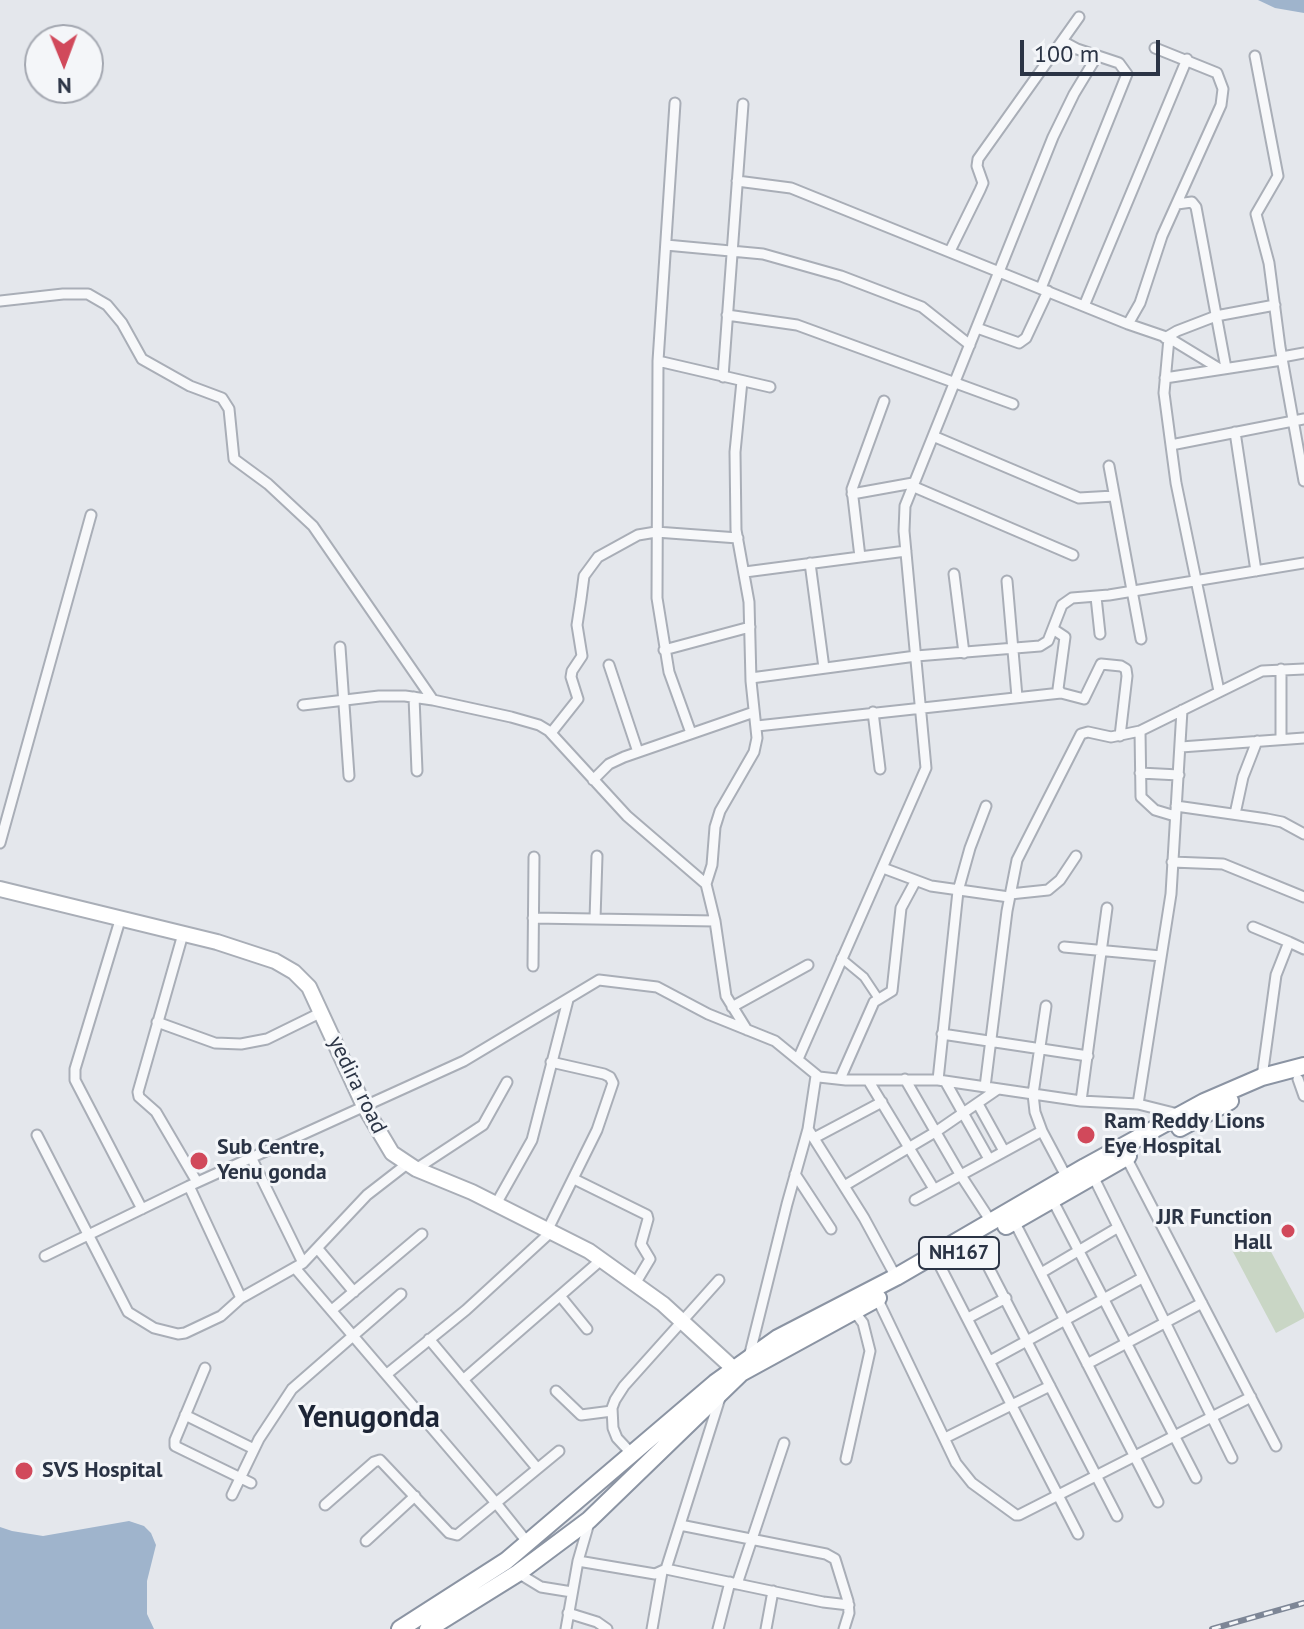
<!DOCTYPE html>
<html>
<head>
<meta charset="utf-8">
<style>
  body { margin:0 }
  #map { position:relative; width:1304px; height:1629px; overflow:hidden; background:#e4e7ec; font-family:"PT Sans",sans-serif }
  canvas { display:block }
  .north { position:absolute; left:24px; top:24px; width:80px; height:80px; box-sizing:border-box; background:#f4f6f9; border:2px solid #a4a8b1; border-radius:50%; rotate:179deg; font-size:22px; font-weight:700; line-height:32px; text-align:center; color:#2b3445 }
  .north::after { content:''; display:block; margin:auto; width:28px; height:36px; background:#d1495b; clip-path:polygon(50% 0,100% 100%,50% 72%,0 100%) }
  .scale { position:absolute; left:1020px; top:40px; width:140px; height:36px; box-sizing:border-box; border:4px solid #2b3445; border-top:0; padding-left:10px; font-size:24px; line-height:28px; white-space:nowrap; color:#2b3445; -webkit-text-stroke:6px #f4f6f9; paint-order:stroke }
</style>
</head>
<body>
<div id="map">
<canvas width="1304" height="1629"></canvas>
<div class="north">N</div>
<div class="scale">100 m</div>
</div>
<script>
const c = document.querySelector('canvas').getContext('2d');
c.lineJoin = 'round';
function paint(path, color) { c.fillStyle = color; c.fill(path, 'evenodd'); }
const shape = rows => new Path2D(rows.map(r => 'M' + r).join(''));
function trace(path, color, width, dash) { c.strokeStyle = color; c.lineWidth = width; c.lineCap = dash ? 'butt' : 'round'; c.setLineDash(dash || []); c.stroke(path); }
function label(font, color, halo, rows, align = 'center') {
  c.font = font + ' "PT Sans",sans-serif'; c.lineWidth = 6; c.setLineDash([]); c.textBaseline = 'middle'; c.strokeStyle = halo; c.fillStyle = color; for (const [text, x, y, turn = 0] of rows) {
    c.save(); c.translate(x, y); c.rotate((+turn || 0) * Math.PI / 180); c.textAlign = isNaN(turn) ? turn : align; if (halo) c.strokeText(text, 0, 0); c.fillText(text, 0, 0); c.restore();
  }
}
const green = shape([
  [1262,1235,1304,1313,1304,1318,1276,1333,1232,1250]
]);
const water = shape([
  [1258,0,1304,0,1304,13,1275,8],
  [129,1521,144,1526,151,1533,156,1545,147,1581,147,1614,154,1629,0,1629,0,1527,12,1531,43,1536]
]);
const pedestrian = shape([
  [841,958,864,977,878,998]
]);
const minor = shape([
  [1155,48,1217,73,1223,89,1221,105,1162,236,1140,303,1128,324,1169,338,1164,393,1176,483,1219,691],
  [1255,56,1278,176,1256,214,1269,263,1280,347,1304,481],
  [675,103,658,361,657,598,669,672,691,733],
  [737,181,791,188,1128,324],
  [1177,204,1192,202,1196,207,1226,368],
  [666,245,763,254,841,276,922,307,970,345],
  [950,251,980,190,983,183,977,166,978,159,1079,17],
  [1041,288,1127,74,1119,63,1077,49,1062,41],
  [0,301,63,294,88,294,107,305,122,323,142,359,190,386,222,398,229,409,234,459,268,484,313,526,433,700,511,717,539,725,549,731,627,816,706,884,715,921,726,996,747,1030],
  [1084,306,1187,59],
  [727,315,797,325,1013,404],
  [977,328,1019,343,1026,338,1048,291],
  [1165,338,1177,331,1216,316,1275,305],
  [1169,338,1220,369],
  [1282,357,1304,353],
  [658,361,770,387],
  [723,377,743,104],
  [1165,378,1282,360],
  [1235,432,1256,571],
  [933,436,1079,498,1114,496],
  [1171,445,1304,419],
  [1109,466,1141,639],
  [912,486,1073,555],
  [852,494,913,483],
  [860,557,852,489,884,401],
  [810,563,824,668],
  [745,572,906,551],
  [954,574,964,653],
  [1007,581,1017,697],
  [1096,597,1100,634],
  [1053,629,1065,637,1058,689,1061,693,1084,699,1101,664,1121,666,1126,669,1127,676,1120,736],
  [340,647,349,776],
  [664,650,750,627],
  [609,665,638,752],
  [1281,669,1281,739],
  [751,678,916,656,1040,646,1048,641,1062,605,1072,598,1109,595,1304,563],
  [414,697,417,771],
  [303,705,379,696,405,696,433,700],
  [873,712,880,769],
  [757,726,1061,693],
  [1140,731,1141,797,1155,810,1175,816],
  [551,733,578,699,571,677,572,671,582,656,577,625,581,599,584,576,598,557,638,535,656,532,738,538],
  [1181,747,1304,738],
  [1140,773,1179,775],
  [593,780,609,764,624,757,754,712],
  [1176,806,1267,819,1282,822,1304,834],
  [1235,814,1243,777,1257,741],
  [0,843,91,515],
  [1172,862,1223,864,1304,897],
  [883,868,931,886,1009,897],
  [706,884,712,865,715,827,720,811,754,752,757,738,751,681,749,602,736,530,735,452,742,381],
  [1010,894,1048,890,1060,880,1076,856],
  [121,917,75,1069,75,1080,142,1209],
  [533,918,715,921],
  [595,919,597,856],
  [1253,927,1289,942],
  [183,934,138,1092,139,1097,156,1112,197,1182],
  [1064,947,1161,956],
  [533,966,534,857],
  [1046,1006,1033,1094,1035,1112,1042,1131,1067,1178],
  [732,1007,808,965],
  [157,1022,215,1043,241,1044,267,1039,322,1012],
  [942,1034,1088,1056],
  [798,1059,926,768,904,531,905,506,1053,137,1074,94,1097,56],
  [1262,1077,1276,975,1289,942,1304,949],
  [840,1079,874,1002,892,991,901,908,915,882],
  [905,1079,960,1174,992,1223],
  [1298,1079,1304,1096],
  [868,1080,934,1189],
  [938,1080,958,891,970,848,986,806],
  [945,1081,989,1159],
  [985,1087,1007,911,1017,860,1081,734,1088,732,1111,737,1140,731,1262,671,1304,669],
  [1081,1101,1107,908],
  [978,1104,1004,1151],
  [1138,1104,1171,894,1182,710],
  [808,1129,864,1218,896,1277],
  [37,1135,128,1312,154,1328,178,1334,185,1333,221,1316,241,1298,303,1263,367,1195,407,1164],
  [814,1138,882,1102],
  [251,1157,303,1263],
  [1126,1157,1276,1446],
  [416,1169,483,1125,507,1082],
  [795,1174,831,1229],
  [1093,1176,1232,1458],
  [574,1179,647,1215,648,1219,641,1244,650,1259,635,1284],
  [189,1186,241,1298],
  [844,1186,937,1131,998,1089],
  [1052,1199,1196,1478],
  [915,1200,1042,1131],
  [496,1204,532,1140,568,1000],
  [1014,1221,1158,1502],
  [548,1229,597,1130,613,1083,610,1077,604,1074,551,1062],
  [976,1243,1117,1516],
  [318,1249,354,1292],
  [45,1256,189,1186,464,1061,599,980,657,987,708,1014,775,1041,819,1077,846,1080,938,1080,1081,1101,1138,1104,1178,1114],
  [939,1264,1078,1534],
  [295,1268,496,1503,528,1543],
  [1041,1273,1117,1228],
  [561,1297,587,1329],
  [877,1298,956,1463,972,1483,1016,1515,1019,1515,1251,1397],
  [332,1310,422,1234],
  [968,1318,1006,1298],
  [429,1339,537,1468],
  [749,1357,787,1204,808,1129,816,1076],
  [990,1361,1142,1278],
  [1087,1364,1202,1303],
  [205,1368,175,1440,175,1446,251,1483],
  [387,1374,466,1310,552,1231],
  [463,1380,601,1260],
  [556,1391,581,1415,612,1411],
  [185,1415,254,1449],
  [945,1438,1050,1386],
  [631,1453,617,1438,613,1428,612,1408,615,1400,624,1386,719,1280],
  [846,1459,870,1351,863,1323,854,1311],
  [232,1495,259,1439,292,1389,401,1294],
  [325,1505,374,1462,380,1460,449,1533,457,1535,559,1451],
  [680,1525,826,1554,835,1559,848,1601,849,1613,844,1629],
  [366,1541,415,1496],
  [578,1561,655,1574,666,1569,720,1398],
  [666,1569,823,1602,849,1605],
  [518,1573,541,1587,572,1592],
  [737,1584,784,1443],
  [568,1613,597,1622,607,1629],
  [566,1629,578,1561,589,1523],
  [652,1629,662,1572],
  [718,1629,730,1582],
  [766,1629,773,1591]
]);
const secondary = shape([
  [0,889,217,942,275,961,294,972,309,987,364,1106,392,1153,416,1169,472,1192,589,1251,663,1304,734,1369]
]);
const trunk = shape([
  [1180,1128,1230,1101],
  [1006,1226,1128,1156],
  [400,1629,506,1561,715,1383,778,1338,896,1277,1085,1167,1204,1102,1262,1077,1304,1066],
  [428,1629,518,1573,589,1520,741,1373,878,1298]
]);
const rail = shape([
  [1212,1629,1304,1603]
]);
const markers = [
  [1086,1135,10,"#d1495b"],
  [199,1161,10,"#d1495b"],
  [1288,1231,8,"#d1495b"],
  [24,1471,10,"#d1495b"]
];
const shields = [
  [959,1253,80]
];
const shieldNames = [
  ["NH167",959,1253]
];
const streetNames = [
  ["yedira road",357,1085,64]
];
const poiNames = [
  ["Ram Reddy Lions",1104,1122],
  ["Eye Hospital",1104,1147],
  ["Sub Centre,",217,1148],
  ["Yenu gonda",217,1173],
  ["JJR Function",1272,1218,"right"],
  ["Hall",1272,1243,"right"],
  ["SVS Hospital",42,1471]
];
const districtNames = [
  ["Yenugonda",369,1418]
];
paint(green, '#c9d6c5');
paint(water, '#9fb4cc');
trace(pedestrian, '#a9aeb7', 11);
trace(minor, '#a9aeb7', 13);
trace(secondary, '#a9aeb7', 18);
trace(trunk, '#8b94a3', 20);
trace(pedestrian, '#f7f8fa', 7);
trace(minor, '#f7f8fa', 9);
trace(secondary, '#fff', 14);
trace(trunk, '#fff', 16);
trace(rail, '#7d8696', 6);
trace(rail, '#f4f6f9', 3, [9]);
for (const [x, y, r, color] of markers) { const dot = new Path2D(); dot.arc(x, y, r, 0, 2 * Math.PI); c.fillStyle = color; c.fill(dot); trace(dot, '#f4f6f9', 3); }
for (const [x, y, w] of shields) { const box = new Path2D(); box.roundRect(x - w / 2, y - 16, w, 32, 6); c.fillStyle = '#f4f6f9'; c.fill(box); trace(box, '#2b3445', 2); }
label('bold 20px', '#2b3445', null, shieldNames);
label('22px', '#2b3445', '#f4f6f9', streetNames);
label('bold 22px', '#2b3445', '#f4f6f9', poiNames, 'left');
label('bold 30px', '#1d2536', '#f4f6f9', districtNames);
</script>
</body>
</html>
